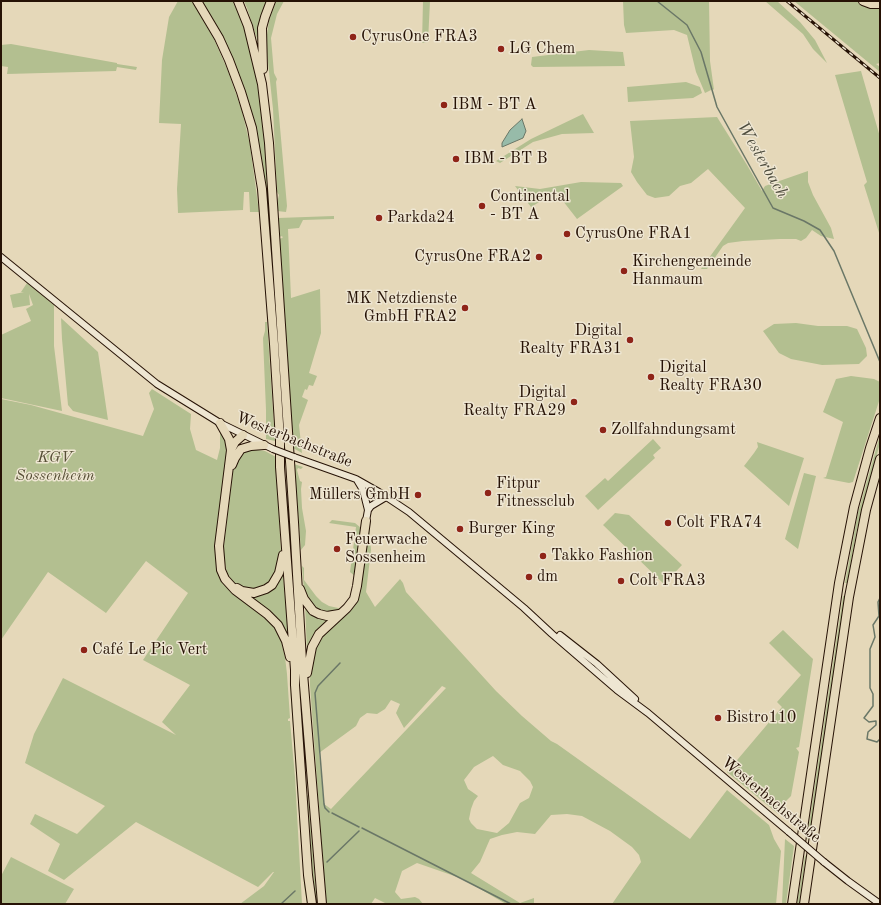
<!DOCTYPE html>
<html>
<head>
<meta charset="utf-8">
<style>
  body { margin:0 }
  #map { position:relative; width:881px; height:905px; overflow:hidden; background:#e5d8b9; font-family:"Old Standard TT",serif }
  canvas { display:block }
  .frame { position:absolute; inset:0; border:2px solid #261205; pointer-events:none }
</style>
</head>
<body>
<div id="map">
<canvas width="881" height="905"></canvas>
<div class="frame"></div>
</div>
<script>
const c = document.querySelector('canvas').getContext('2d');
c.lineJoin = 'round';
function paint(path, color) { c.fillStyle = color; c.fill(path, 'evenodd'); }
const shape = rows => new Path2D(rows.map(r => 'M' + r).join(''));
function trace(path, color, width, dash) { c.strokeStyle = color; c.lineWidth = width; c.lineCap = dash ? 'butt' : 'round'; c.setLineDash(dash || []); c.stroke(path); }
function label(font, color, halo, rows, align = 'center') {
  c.font = font + ' "Old Standard TT",serif'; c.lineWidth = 3; c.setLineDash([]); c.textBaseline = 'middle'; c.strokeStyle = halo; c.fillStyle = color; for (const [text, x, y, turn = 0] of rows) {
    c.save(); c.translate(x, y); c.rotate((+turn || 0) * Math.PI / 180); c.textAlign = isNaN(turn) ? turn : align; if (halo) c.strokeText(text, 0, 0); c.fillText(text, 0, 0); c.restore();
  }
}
const green = shape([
  [178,1,192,1,214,39,228,71,242,111,250,145,259,212,250,212,249,192,244,192,243,210,178,213,177,189,181,124,159,123,162,60,169,17],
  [201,1,235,1,243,24,254,65,259,94,265,144,269,212,267,212,258,140],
  [244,1,268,1,259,45,247,8],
  [276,1,284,1,277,14,271,38,274,73,277,79,276,82,287,206,286,212,277,211,277,203,279,195,277,192,273,109,267,53,266,42,269,20],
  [423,1,430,1,428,42,422,43],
  [623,1,709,1,710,61,714,90,713,89,705,93,696,72,687,35,674,30,626,33,624,25],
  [765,1,777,1,800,22,815,40,827,63,813,49,803,34],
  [794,1,857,1,861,3,880,6,880,63,876,64,880,67,880,72],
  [11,44,117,63,117,64,137,67,136,70,117,67,116,71,7,74,8,67,1,66,1,45],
  [589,50,623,52,625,66,533,67,531,65,532,57],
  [861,71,880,137,880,236,864,185,867,182,835,75],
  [686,82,700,87,702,93,693,98,628,102,627,87],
  [583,114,594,133,562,134,533,142,500,163,496,161,531,139],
  [717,117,747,165,762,191,765,186,808,171,808,182,813,195,831,228,834,239,821,236,812,230,806,238,801,241,796,239,780,239,743,241,728,243,723,246,707,269,701,269,745,208,708,169,691,183,680,186,669,196,655,198,647,195,637,182,631,172,634,157,630,121],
  [581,182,621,183,623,186,577,219,556,192,531,207,515,186,540,189],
  [334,216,334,219,303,220,299,228,288,229,291,298,320,289,321,333,309,373,317,376,313,386,309,385,307,390,305,389,302,397,308,400,299,425,302,453,293,448,279,239,282,238,283,237,281,236,279,238,279,224,278,224,278,218],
  [27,283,54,305,54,346,62,411,1,398,1,335,31,321,26,309,33,305,29,294,30,305,13,308,10,295,24,292,21,292],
  [61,318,98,352,108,420,73,411,68,405,62,339],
  [265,322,267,322,275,441,266,439,266,410,263,338,265,331],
  [796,323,818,326,847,326,857,329,866,348,867,356,859,364,822,365,791,359,779,353,763,331,774,324],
  [851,376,874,379,880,382,880,398,853,482,849,483,823,478,826,477,843,422,823,412,836,379],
  [152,389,191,414,190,429,196,450,217,460,220,448,220,429,227,437,229,452,217,547,219,569,223,579,232,591,265,615,273,622,280,632,287,651,294,728,293,728,288,660,285,646,281,637,283,644,282,645,285,657,287,674,290,718,288,719,288,721,290,721,295,777,302,904,240,904,264,886,274,872,273,872,258,887,136,822,64,880,48,871,60,844,30,824,35,814,77,834,105,806,25,763,34,734,63,678,176,735,162,722,190,685,143,660,188,593,146,561,106,613,48,572,1,640,1,399,31,405,143,436,154,409,149,393],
  [880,435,880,443,857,529,847,583,845,583,858,513],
  [653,439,661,448,653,455,655,458,598,510,585,496,605,478,608,481],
  [757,442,804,458,789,506,744,466,754,453,758,447],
  [250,449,265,451,276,457,281,553,281,560,272,582,254,591,238,587,234,584,227,573,223,553,233,471,235,464,244,451],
  [294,464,303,467,301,469,298,468,297,470,300,481,302,482,301,489,302,508,306,531,305,545,301,550],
  [804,473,816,476,798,549,785,539],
  [615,513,629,515,682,565,664,584,603,525],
  [332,520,355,523,361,528,356,577,350,572,356,527,329,523],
  [369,524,371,550,366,592,375,607,400,579,403,583,406,592,496,691,522,716,551,741,557,744,690,839,727,790,769,825,774,839,781,851,776,904,612,904,641,862,639,855,632,847,610,831,582,816,567,814,551,815,535,834,517,832,502,835,490,839,480,862,471,873,520,903,534,898,534,904,506,904,463,879,417,863,402,871,395,892,401,899,415,897,419,899,423,904,387,904,375,898,371,904,326,904,310,685,310,662,313,651,322,635,337,622,350,612,357,601],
  [442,686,446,688,331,809,324,804,319,753,356,726,360,718,367,713,377,714,385,709,391,700,400,704,396,713,404,728],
  [493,756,503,765,520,771,530,781,533,787,529,798,520,803,509,823,497,833,477,829,471,823,469,819,471,809,474,801,478,796,468,789,464,780,474,767],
  [302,566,304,568,304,580,316,596,322,602,329,606,343,609,324,614,313,607,304,590],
  [282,576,283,576,289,639,245,594,253,595],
  [843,596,845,596,809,840,807,838],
  [305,604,333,618,307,652],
  [783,630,813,659,799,747,796,748,799,752,791,796,785,802,785,809,782,813,779,814,777,813,727,772,782,707,777,702,801,675,769,643],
  [293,732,294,732,304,874,308,904,307,904,304,885],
  [308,795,315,881,318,904,316,904,313,876,307,796],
  [785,839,794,846,786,904,782,904],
  [805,855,806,857,799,904,797,904],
  [11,857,74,889,65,904,1,904,1,876]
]);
const water = shape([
  [522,119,526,131,523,138,502,147,502,143,510,130,522,119]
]);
const stream = shape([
  [657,1,687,25,701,52,717,107,773,208,804,221,820,230,834,251,880,362],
  [880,598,878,602,879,616,873,625,875,637,870,649,870,688,873,694,873,706,864,718,869,722,876,721,876,725,868,732,867,739,877,742,880,739],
  [329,812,325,808,324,804,315,693,318,686,340,663],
  [332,813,359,827],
  [362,828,511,904],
  [327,862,359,831],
  [281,904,295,891]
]);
const secondary = shape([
  [1,257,157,384,220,423,273,449],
  [294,457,356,479,379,492,409,512,524,608,552,634,617,690,648,713,789,832],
  [357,480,363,490,368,510],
  [366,521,368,510,371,506,386,497],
  [560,635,597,664,635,699],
  [824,862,848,881,880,904]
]);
const motorway = shape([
  [197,1,219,38,229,60,241,92,252,128,262,189,274,344,280,440,280,467,295,670,295,685,308,875,312,904],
  [238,1,248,26,262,84,269,143,294,522,302,661,322,904],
  [863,1,871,4,880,4],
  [263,69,262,28,265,17,271,1],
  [220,423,229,439,231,450,219,546,221,570,225,579,235,590,267,614,278,625,286,641,290,657],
  [231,450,235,442,243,435],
  [232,465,235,458,241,449,251,446,264,445],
  [237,588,242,591,254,593,266,589,272,585,279,573,283,555],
  [300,589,304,599,313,611,319,614,327,616,339,614],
  [307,673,312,647,319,634,347,608,354,599,357,586,366,521],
  [792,904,839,583,854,507,870,448,880,418],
  [804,904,849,597,866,510,880,459]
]);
const rail = shape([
  [787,1,880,78]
]);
const secondaryBridge = shape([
  [273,449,294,457],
  [789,832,824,862]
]);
const markers = [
  [353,37,4,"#8f2418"],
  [501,49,4,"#8f2418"],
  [444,105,4,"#8f2418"],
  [456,159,4,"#8f2418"],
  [482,206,4,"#8f2418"],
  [379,218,4,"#8f2418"],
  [567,234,4,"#8f2418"],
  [539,257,4,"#8f2418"],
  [624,271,4,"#8f2418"],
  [465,308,4,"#8f2418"],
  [630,340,4,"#8f2418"],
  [651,377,4,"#8f2418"],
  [574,402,4,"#8f2418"],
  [603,430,4,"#8f2418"],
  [488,493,4,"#8f2418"],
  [418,495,4,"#8f2418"],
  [668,523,4,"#8f2418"],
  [460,529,4,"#8f2418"],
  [337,549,4,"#8f2418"],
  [543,556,4,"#8f2418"],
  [529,577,4,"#8f2418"],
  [621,581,4,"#8f2418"],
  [84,650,4,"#8f2418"],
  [718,718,4,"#8f2418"]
];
const poiNames = [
  ["CyrusOne FRA3",361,37],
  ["LG Chem",509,49],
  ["IBM - BT A",452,105],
  ["IBM - BT B",464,159],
  ["Continental",490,197],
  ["- BT A",490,215],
  ["Parkda24",387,218],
  ["CyrusOne FRA1",575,234],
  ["CyrusOne FRA2",531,257,"right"],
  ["Kirchengemeinde",632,262],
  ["Hanmaum",632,280],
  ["MK Netzdienste",457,299,"right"],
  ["GmbH FRA2",457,317,"right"],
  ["Digital",622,331,"right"],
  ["Realty FRA31",622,349,"right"],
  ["Digital",659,368],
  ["Realty FRA30",659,386],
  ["Digital",566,393,"right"],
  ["Realty FRA29",566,411,"right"],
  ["Zollfahndungsamt",611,430],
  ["Fitpur",496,484],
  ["Fitnessclub",496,502],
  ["Müllers GmbH",410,495,"right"],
  ["Colt FRA74",676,523],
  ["Burger King",468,529],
  ["Feuerwache",345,540],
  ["Sossenheim",345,558],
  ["Takko Fashion",551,556],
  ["dm",537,577],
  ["Colt FRA3",629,581],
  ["Café Le Pic Vert",92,650],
  ["Bistro110",726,718]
];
const streetNames = [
  ["Westerbachstraße",294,440,22],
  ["Westerbachstraße",771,800,40]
];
const parkNames = [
  ["KGV",55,458],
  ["Sossenheim",55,476]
];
const waterNames = [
  ["Westerbach",762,160,60]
];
paint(green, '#b3bf90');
paint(water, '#97bba9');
trace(water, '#6a7767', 1);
trace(stream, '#6a7767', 1.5);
trace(secondary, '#261205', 8);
trace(motorway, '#261205', 10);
trace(secondary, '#eee6d2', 6);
trace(motorway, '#e5d8b9', 8);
trace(rail, '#261205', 3);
trace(rail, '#eee6d2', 1.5, [4.5]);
trace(secondaryBridge, '#261205', 8, []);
trace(secondaryBridge, '#eee6d2', 6);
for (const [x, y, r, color] of markers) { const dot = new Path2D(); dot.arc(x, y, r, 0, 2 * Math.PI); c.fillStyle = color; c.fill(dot); trace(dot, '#eee6d2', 1.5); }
label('16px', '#261205', '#eee6d2', poiNames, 'left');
label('16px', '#261205', '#eee6d2', streetNames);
label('italic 16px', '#574f36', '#eee6d2', parkNames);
label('italic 17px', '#4e4d3e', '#eee6d2', waterNames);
</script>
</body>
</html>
